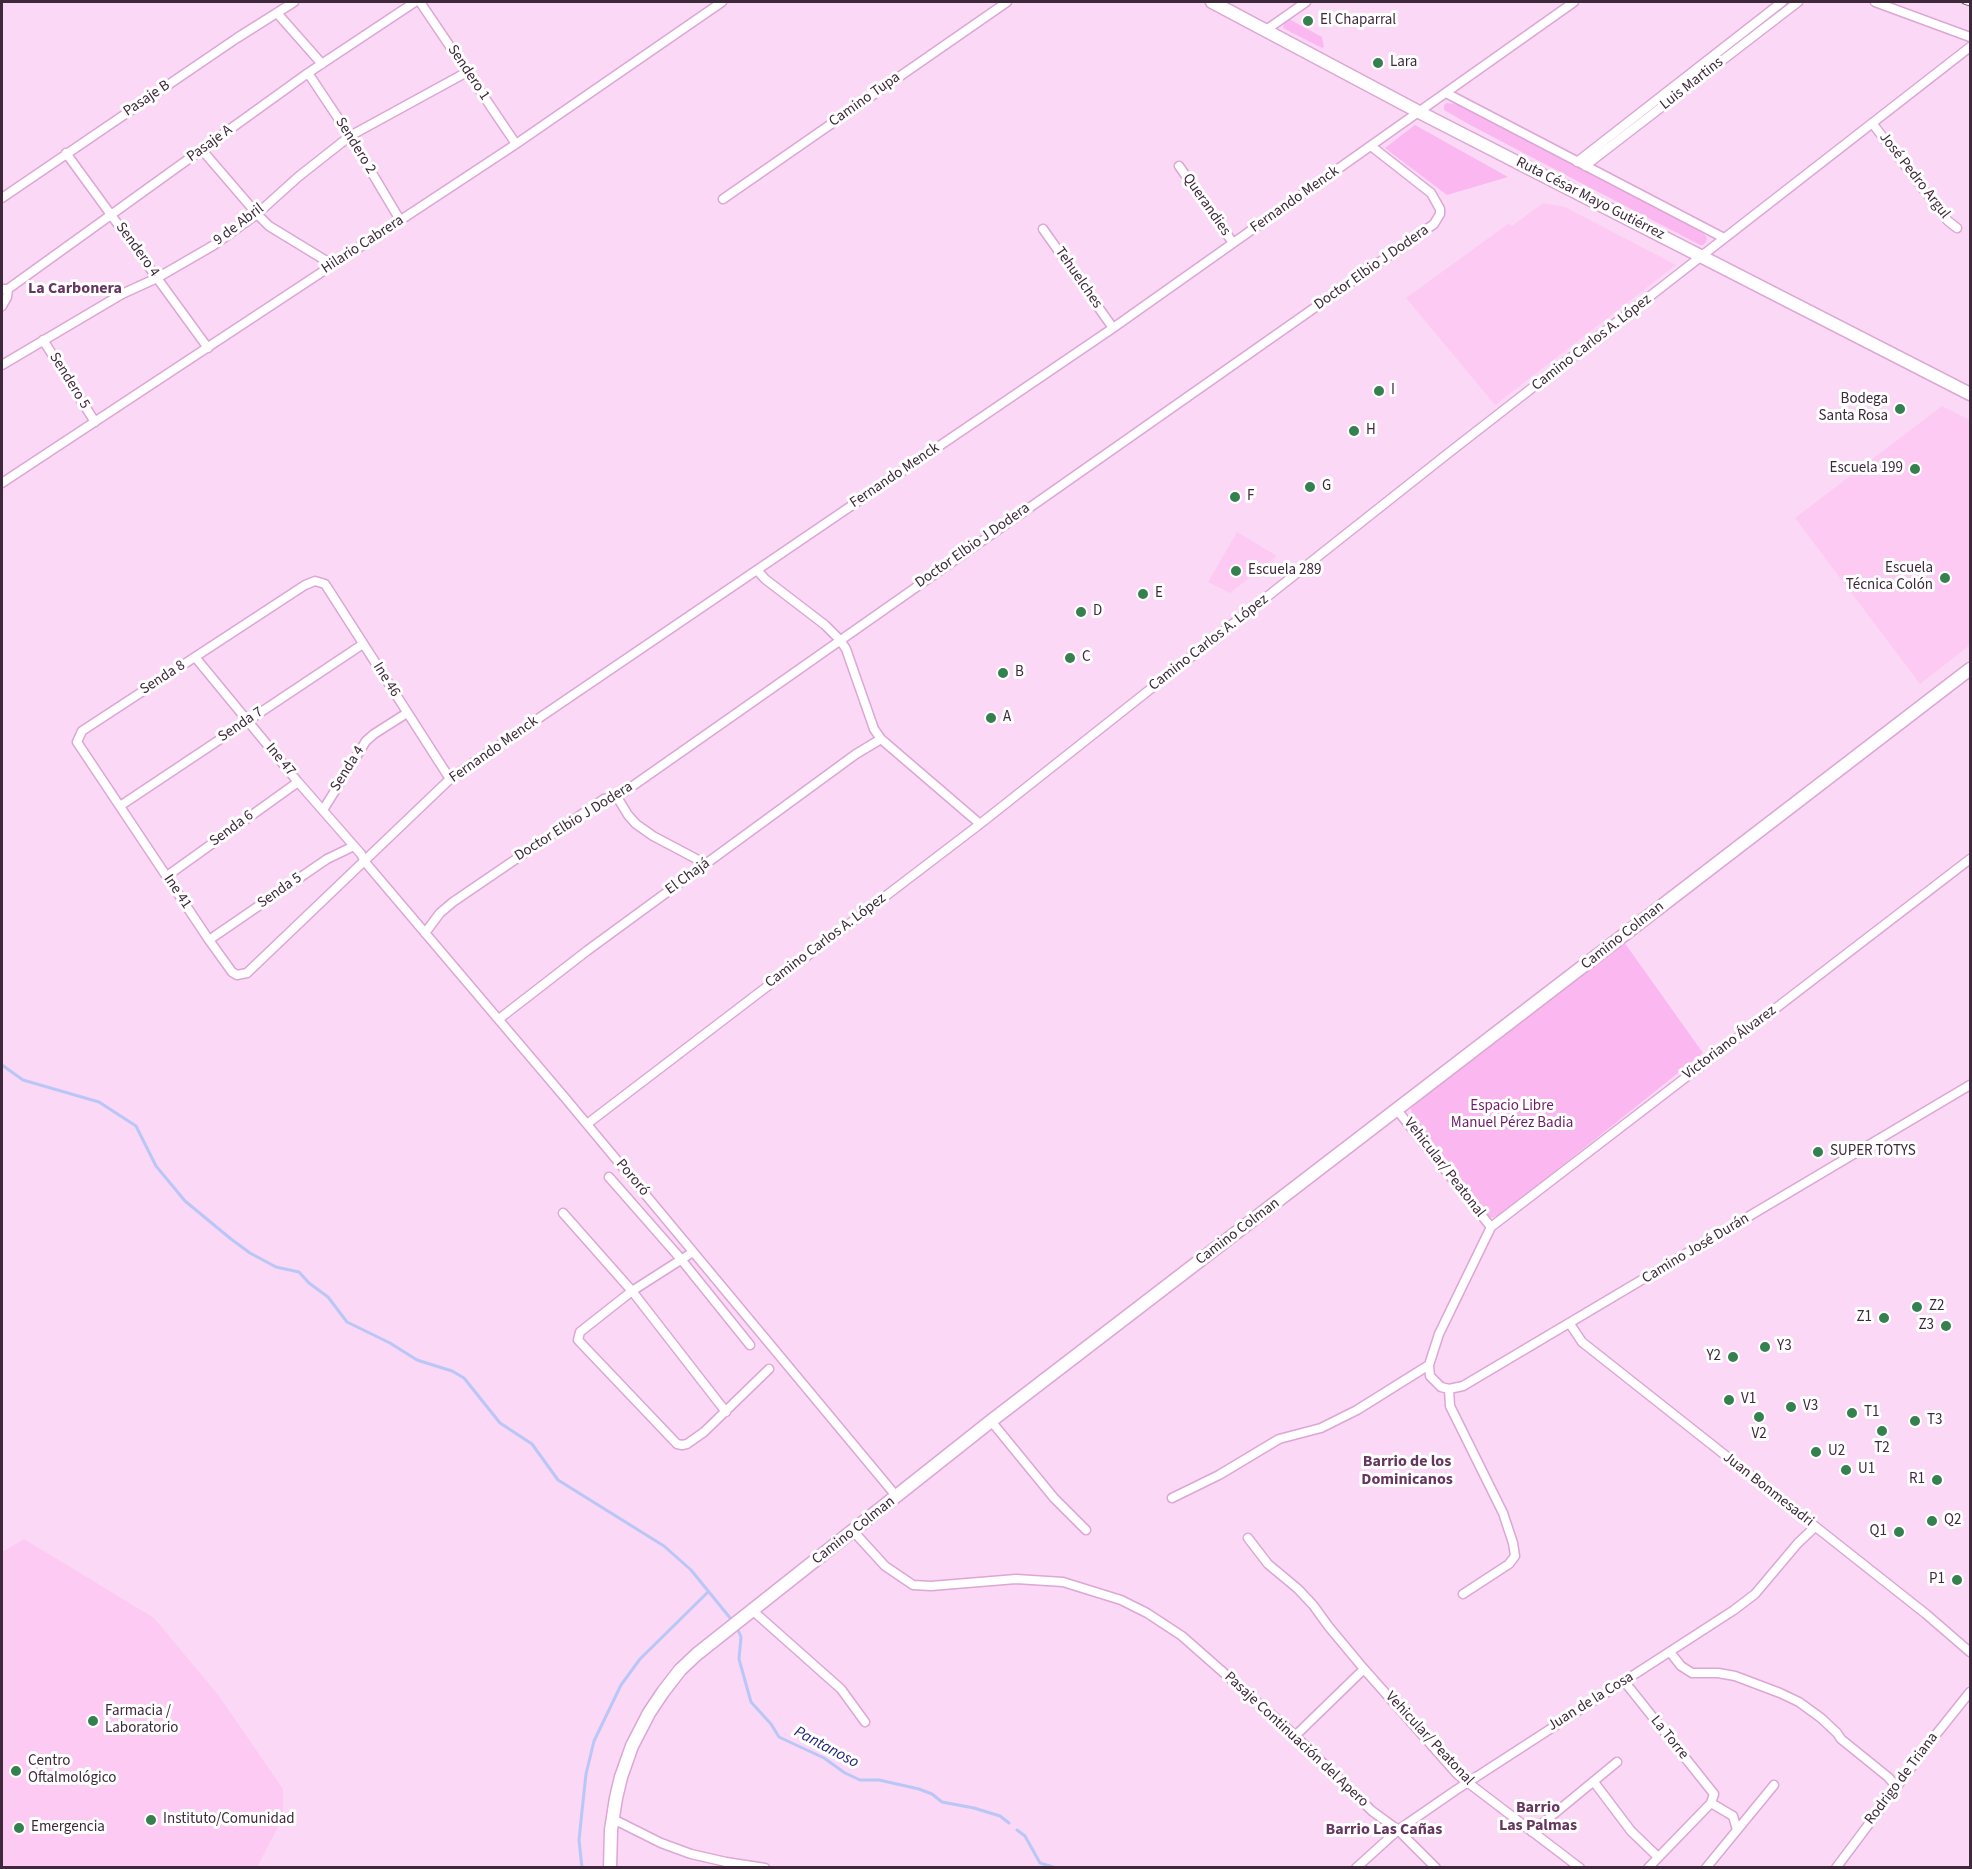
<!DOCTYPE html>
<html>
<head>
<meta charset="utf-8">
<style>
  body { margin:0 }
  #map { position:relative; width:1972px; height:1869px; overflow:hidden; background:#fbd8f5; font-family:"Source Sans 3",sans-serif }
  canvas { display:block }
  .frame { position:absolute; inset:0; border:3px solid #3e283b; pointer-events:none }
</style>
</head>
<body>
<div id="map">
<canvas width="1972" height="1869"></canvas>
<div class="frame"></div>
</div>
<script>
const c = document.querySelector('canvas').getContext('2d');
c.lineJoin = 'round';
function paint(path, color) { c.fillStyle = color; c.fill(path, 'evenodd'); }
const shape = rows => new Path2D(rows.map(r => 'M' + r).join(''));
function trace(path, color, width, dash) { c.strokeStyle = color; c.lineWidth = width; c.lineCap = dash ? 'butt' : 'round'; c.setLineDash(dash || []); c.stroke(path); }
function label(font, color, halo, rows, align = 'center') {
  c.font = font + ' "Source Sans 3",sans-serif'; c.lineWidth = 6; c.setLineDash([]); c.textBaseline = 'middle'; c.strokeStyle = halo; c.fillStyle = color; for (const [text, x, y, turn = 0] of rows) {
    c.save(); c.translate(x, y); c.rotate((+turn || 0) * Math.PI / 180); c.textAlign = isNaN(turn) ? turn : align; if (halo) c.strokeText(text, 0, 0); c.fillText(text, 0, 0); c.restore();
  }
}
const built = shape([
  [1543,203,1565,207,1676,265,1495,405,1406,298,1508,224,1512,226],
  [1942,406,1970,420,1970,645,1920,684,1795,518],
  [1237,532,1277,556,1230,593,1208,582],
  [24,1539,154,1618,219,1696,283,1789,283,1818,257,1867,2,1867,2,1552]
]);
const green = shape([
  [1289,19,1322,37,1324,47,1322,48,1283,28,1284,23],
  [1447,103,1456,104,1482,116,1684,222,1705,235,1707,238,1706,242,1703,245,1700,245,1472,126,1444,110,1444,105],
  [1415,125,1508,177,1447,195,1385,148],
  [1624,942,1703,1053,1499,1216,1490,1218,1482,1212,1418,1127,1412,1116,1411,1108,1416,1102,1508,1030]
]);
const stream = shape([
  [2,1065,23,1080,99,1102,136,1126,156,1166,185,1201,231,1239,250,1253,276,1267,299,1272,309,1283,328,1297,347,1322,390,1343,417,1360,452,1371,464,1378,500,1423,532,1444,558,1480,664,1546,691,1570,731,1619],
  [738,1630,741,1637,739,1659,751,1702,771,1724,779,1737,824,1758,845,1773,860,1780,879,1780,919,1789,932,1794,942,1802,974,1808,1000,1816,1009,1823],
  [1017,1830,1025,1836,1040,1863,1056,1868],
  [582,1868,579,1840,582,1811,586,1774,594,1741,621,1685,640,1659,708,1592]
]);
const street = shape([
  [420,2,516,144],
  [1875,2,1970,37],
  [277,13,322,64],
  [1266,30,1306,2],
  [308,73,350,136,400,220],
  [1446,93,1724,238],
  [1872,123,1948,221,1957,228],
  [202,150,257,214,269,226,333,265],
  [66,153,208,348],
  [1577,162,1782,2],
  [1179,166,1233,243],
  [1585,166,1798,2],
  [2,198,237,38,294,2],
  [723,199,1007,2],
  [1043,229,1113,328],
  [2,289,8,289,308,73,415,2],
  [2,306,7,297,8,289],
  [43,340,95,422],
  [2,365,122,294,157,278,214,245,257,214,298,177,350,136,467,72],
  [2,483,516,144,722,2],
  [757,570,765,579,825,625,840,640,846,649,874,729,881,739,980,824],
  [195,657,298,782,361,854,365,862,566,1099,897,1497],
  [450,779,325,584,315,581,305,585,82,731,77,742,209,940,232,972,237,975,247,973,450,779,464,769,1113,328,1574,2],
  [617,797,628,815,636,824,653,836,706,864],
  [120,806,363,644],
  [323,810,366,741,374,734,407,713],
  [1970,859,1491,1227,1439,1334,1429,1365,1430,1376,1441,1387,1449,1389,1463,1386,1970,1085],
  [167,876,298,782],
  [425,933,440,913,453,902,604,799,617,797,1434,224,1440,214,1440,209,1431,193,1371,146],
  [209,940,327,859,354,846],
  [499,1019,588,950,856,754,881,739],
  [1397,1110,1491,1227],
  [587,1124,980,824,1446,455,1970,47],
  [609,1177,680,1258,750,1345],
  [563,1213,632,1291,726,1412],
  [693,1252,632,1291,580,1332,578,1340,677,1444,682,1445,687,1444,704,1432,769,1369],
  [1570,1324,1582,1342,1926,1614,1970,1652],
  [1449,1389,1450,1406,1503,1513,1513,1543,1515,1556,1509,1564,1463,1594],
  [991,1421,1054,1498,1086,1530],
  [1172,1498,1219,1475,1279,1439,1321,1428,1357,1410,1429,1365],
  [854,1532,885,1566,913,1585,931,1586,1016,1579,1063,1582,1121,1600,1147,1613,1182,1636,1241,1688,1289,1730,1372,1811,1398,1830,1436,1868],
  [1248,1538,1268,1564,1298,1589,1313,1605,1329,1627,1364,1669,1458,1775,1580,1868],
  [752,1610,841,1689,865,1722],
  [1670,1652,1681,1666,1692,1673,1718,1673,1735,1676,1780,1693,1799,1702,1821,1718,1837,1733,1841,1739,1888,1777,1896,1786],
  [1624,1681,1714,1794,1711,1803,1648,1868],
  [1295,1736,1364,1669],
  [1594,1782,1631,1831,1658,1857],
  [1711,1803,1733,1816,1737,1830],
  [613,1819,661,1843,691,1854,726,1862,765,1868],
  [1532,1832,1617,1762],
  [1356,1868,1398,1830,1456,1790,1734,1610,1755,1594,1798,1543,1815,1527],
  [1706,1868,1774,1785],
  [1836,1868,1934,1737,1970,1692]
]);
const secondary = shape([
  [1212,2,1419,112,1970,394],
  [610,1868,611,1830,616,1798,621,1777,632,1746,649,1713,663,1692,680,1670,697,1654,991,1421,1970,669]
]);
const rail = shape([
  [1964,2,1970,4]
]);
const markers = [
  [1308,21,6,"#34804e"],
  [1378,63,6,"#34804e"],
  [1379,391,6,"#34804e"],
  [1900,409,6,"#34804e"],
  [1354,431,6,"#34804e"],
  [1915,469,6,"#34804e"],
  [1310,487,6,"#34804e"],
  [1235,497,6,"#34804e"],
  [1236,571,6,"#34804e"],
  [1945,578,6,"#34804e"],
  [1143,594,6,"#34804e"],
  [1081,612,6,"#34804e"],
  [1070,658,6,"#34804e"],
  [1003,673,6,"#34804e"],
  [991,718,6,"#34804e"],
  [1818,1152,6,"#34804e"],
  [1917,1307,6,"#34804e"],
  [1884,1318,6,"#34804e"],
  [1946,1326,6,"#34804e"],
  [1765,1347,6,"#34804e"],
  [1733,1357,6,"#34804e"],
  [1729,1400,6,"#34804e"],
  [1791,1407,6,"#34804e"],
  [1852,1413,6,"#34804e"],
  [1759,1417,6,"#34804e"],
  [1915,1421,6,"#34804e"],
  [1882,1431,6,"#34804e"],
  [1816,1452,6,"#34804e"],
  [1846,1470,6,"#34804e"],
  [1937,1480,6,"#34804e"],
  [1932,1521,6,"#34804e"],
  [1899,1532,6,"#34804e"],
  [1957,1580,6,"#34804e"],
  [93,1721,6,"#34804e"],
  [16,1771,6,"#34804e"],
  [151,1820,6,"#34804e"],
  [19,1828,6,"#34804e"]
];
const poiNames = [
  ["El Chaparral",1320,21],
  ["Lara",1390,63],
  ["I",1391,391],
  ["Bodega",1888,400,"right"],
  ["Santa Rosa",1888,417,"right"],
  ["H",1366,431],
  ["Escuela 199",1903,469,"right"],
  ["G",1322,487],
  ["F",1247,497],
  ["Escuela",1933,569,"right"],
  ["Técnica Colón",1933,586,"right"],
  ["Escuela 289",1248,571],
  ["E",1155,594],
  ["D",1093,612],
  ["C",1082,658],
  ["B",1015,673],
  ["A",1003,718],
  ["SUPER TOTYS",1830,1152],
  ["Z2",1929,1307],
  ["Z1",1872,1318,"right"],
  ["Z3",1934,1326,"right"],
  ["Y3",1777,1347],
  ["Y2",1721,1357,"right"],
  ["V1",1741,1400],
  ["V3",1803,1407],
  ["T1",1864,1413],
  ["T3",1927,1421],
  ["V2",1759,1435,"center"],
  ["T2",1882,1449,"center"],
  ["U2",1828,1452],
  ["U1",1858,1470],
  ["R1",1925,1480,"right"],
  ["Q2",1944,1521],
  ["Q1",1887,1532,"right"],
  ["P1",1945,1580,"right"],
  ["Farmacia /",105,1712],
  ["Laboratorio",105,1729],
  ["Centro",28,1762],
  ["Oftalmológico",28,1779],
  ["Instituto/Comunidad",163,1820],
  ["Emergencia",31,1828]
];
const streetNames = [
  ["Sendero 1",468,73,56],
  ["Luis Martins",1692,84,-38],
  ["Pasaje B",147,99,-34],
  ["Camino Tupa",865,100,-35],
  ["Pasaje A",210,144,-36],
  ["Sendero 2",355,146,58],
  ["José Pedro Argul",1914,176,52],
  ["Ruta César Mayo Gutiérrez",1590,199,27],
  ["Fernando Menck",1295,200,-35],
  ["Querandies",1206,205,55],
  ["9 de Abril",239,225,-37],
  ["Hilario Cabrera",363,245,-33],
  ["Sendero 4",137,250,54],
  ["Doctor Elbio J Dodera",1372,268,-35],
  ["Tehuelches",1078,278,55],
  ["Camino Carlos A. López",1592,343,-38],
  ["Sendero 5",69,381,58],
  ["Fernando Menck",895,476,-34],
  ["Doctor Elbio J Dodera",973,546,-35],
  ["Camino Carlos A. López",1209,643,-38],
  ["Senda 8",163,678,-33],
  ["Ine 46",386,680,58],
  ["Senda 7",241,725,-34],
  ["Fernando Menck",494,750,-35],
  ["Ine 47",280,760,50],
  ["Senda 4",348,769,-58],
  ["Doctor Elbio J Dodera",574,822,-32],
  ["Senda 6",232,829,-36],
  ["El Chajá",688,877,-36],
  ["Senda 5",280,891,-35],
  ["Ine 41",177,892,56],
  ["Camino Colman",1623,936,-38],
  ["Camino Carlos A. López",826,941,-37],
  ["Victoriano Álvarez",1730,1043,-37],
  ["Vehicular/ Peatonal",1444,1168,52],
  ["Pororó",632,1178,50],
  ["Camino Colman",1238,1232,-37],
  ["Camino José Durán",1696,1249,-31],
  ["Juan Bonmesadri",1768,1490,38],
  ["Camino Colman",854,1531,-38],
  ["Juan de la Cosa",1591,1702,-32],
  ["La Torre",1669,1738,51],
  ["Vehicular/ Peatonal",1429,1739,47],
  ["Pasaje Continuación del Apero",1296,1740,43],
  ["Rodrigo de Triana",1902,1779,-53]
];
const parkNames = [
  ["Espacio Libre",1512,1107],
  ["Manuel Pérez Badia",1512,1124]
];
const neighbourhoodNames = [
  ["La Carbonera",75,289],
  ["Barrio de los",1407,1462],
  ["Dominicanos",1407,1480],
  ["Barrio",1538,1808],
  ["Las Palmas",1538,1826],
  ["Barrio Las Cañas",1384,1830]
];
const waterNames = [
  ["Pantanoso",826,1748,28]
];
paint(built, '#fdcaf4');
paint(green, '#fbb7f0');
trace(stream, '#b9c7f7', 3);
trace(street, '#dda6d4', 11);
trace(secondary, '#dda6d4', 15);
trace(street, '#fff', 8);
trace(secondary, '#fff', 12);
trace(rail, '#644b60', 5);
trace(rail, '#fff', 3, [9]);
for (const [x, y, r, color] of markers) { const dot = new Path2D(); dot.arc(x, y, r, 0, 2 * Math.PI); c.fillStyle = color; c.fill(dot); trace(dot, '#fff', 2); }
label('15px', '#3e283b', '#fff', poiNames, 'left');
label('15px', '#3e283b', '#fff', streetNames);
label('15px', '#6f1c67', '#fff', parkNames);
label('bold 16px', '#65365f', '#fff', neighbourhoodNames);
label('italic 16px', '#1d2179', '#fff', waterNames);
</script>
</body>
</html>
